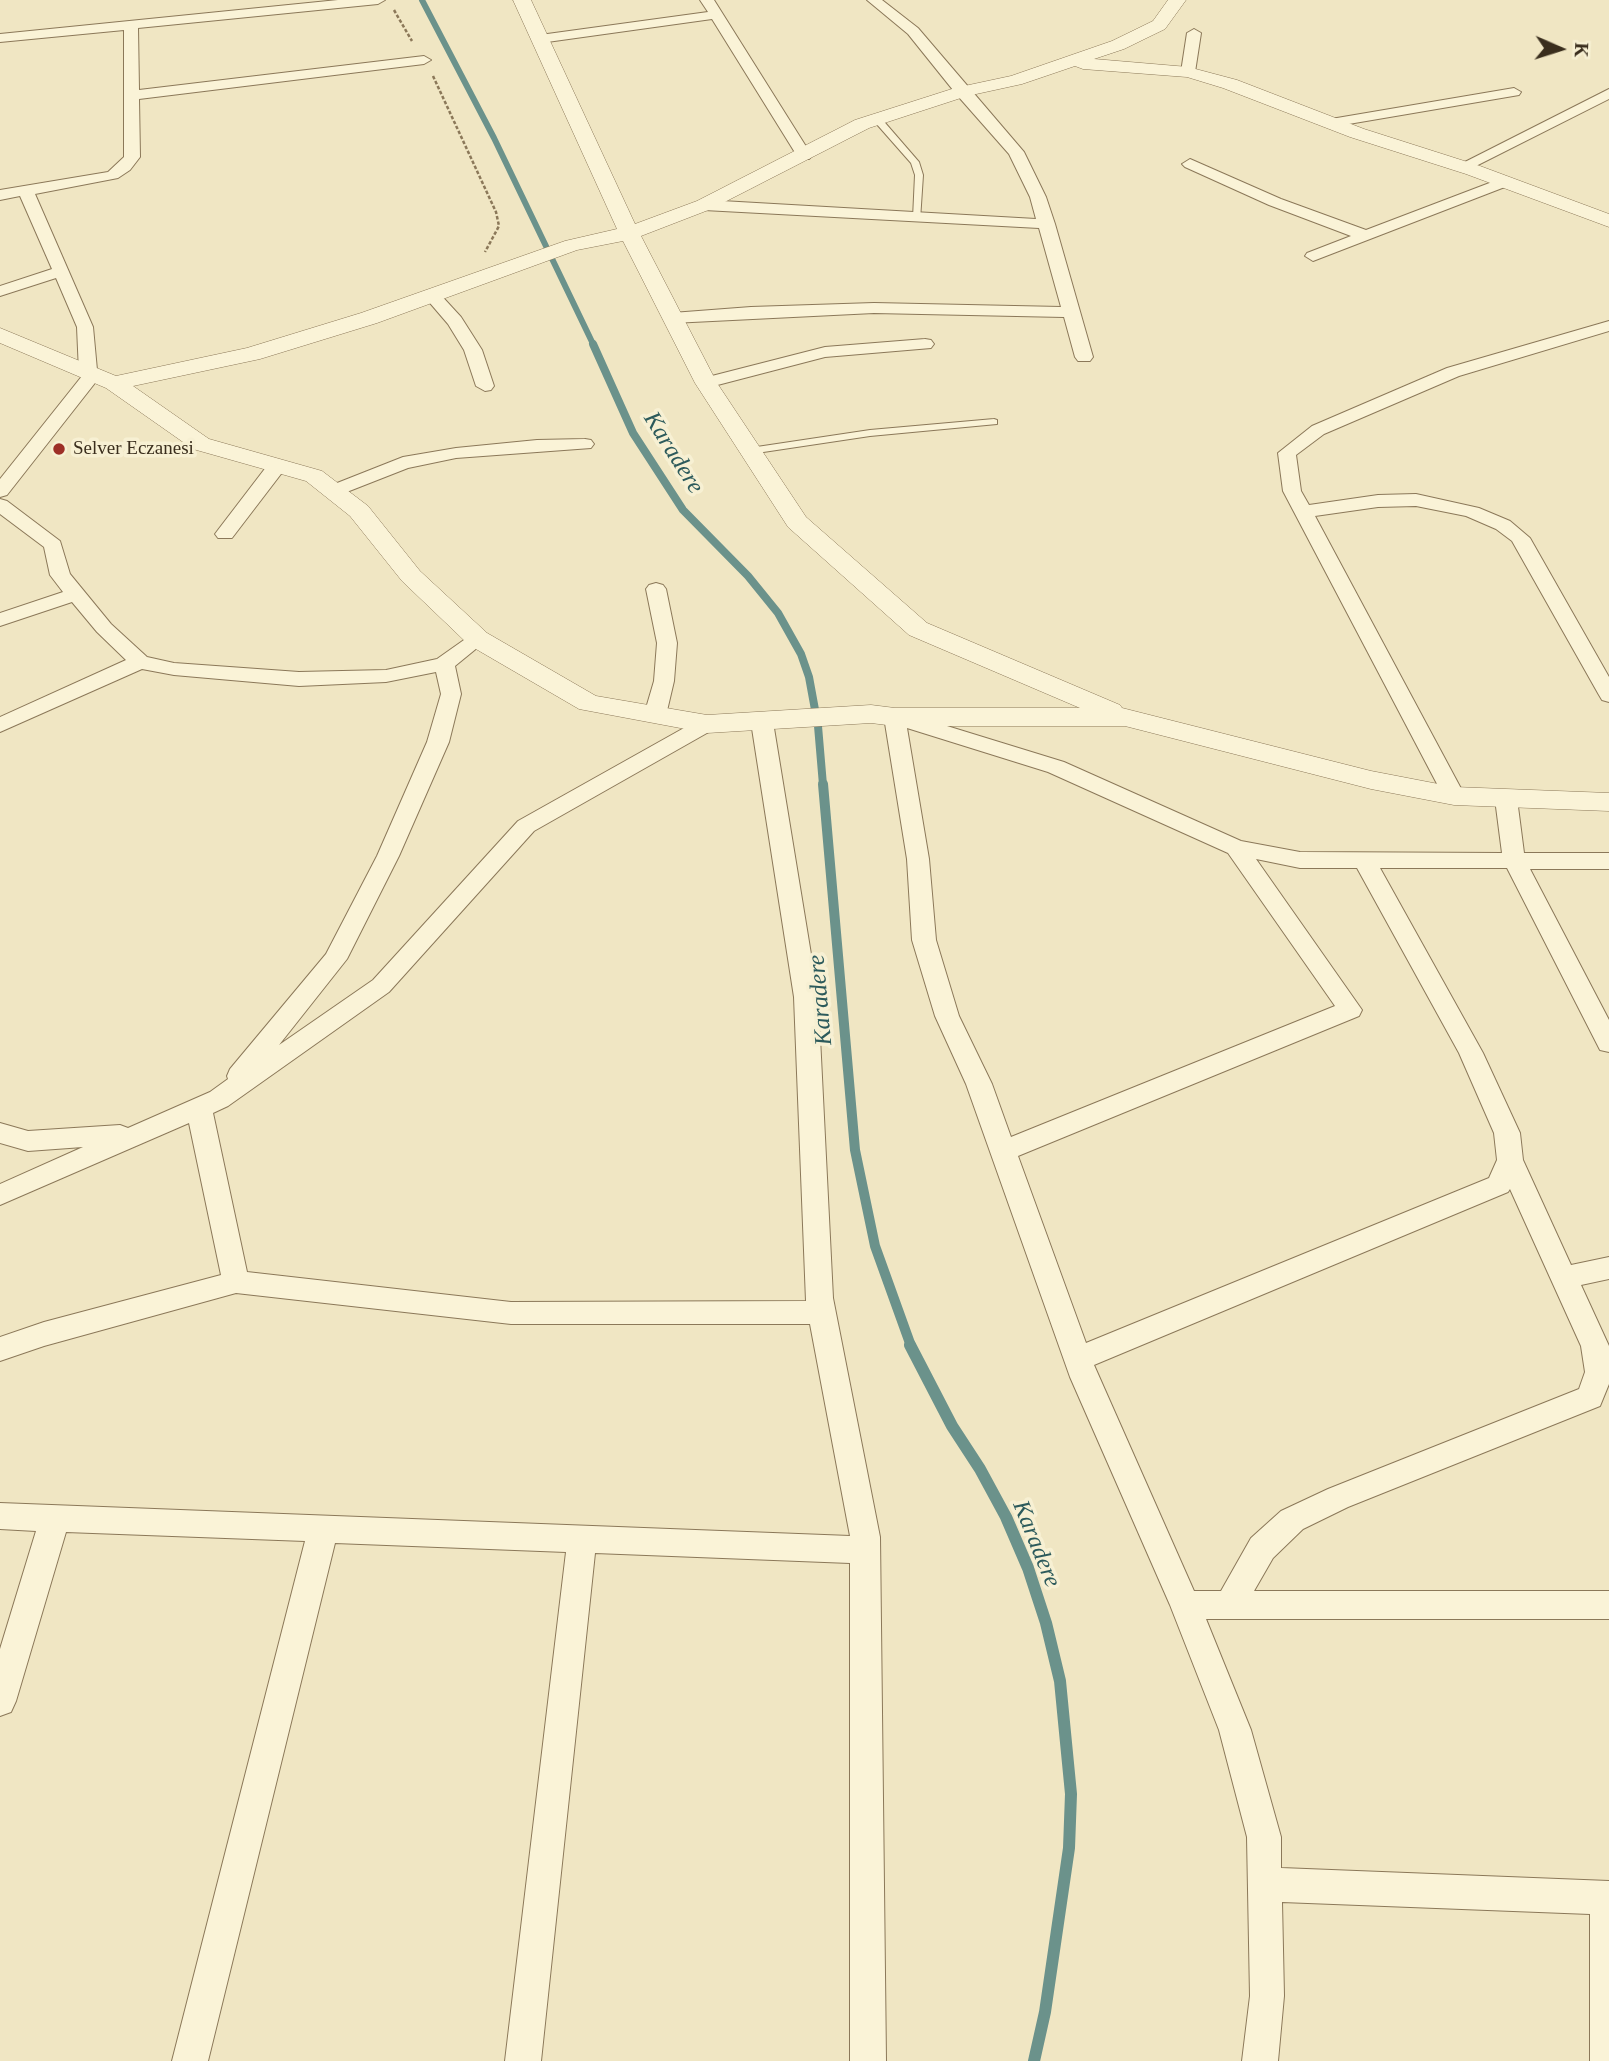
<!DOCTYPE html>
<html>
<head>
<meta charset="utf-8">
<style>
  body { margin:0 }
  #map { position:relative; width:1609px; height:2061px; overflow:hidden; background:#f0e6c3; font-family:Georgia,serif }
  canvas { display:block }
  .north { position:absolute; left:1525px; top:14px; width:70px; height:70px; -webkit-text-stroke:5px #f7f0d3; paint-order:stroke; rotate:93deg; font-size:19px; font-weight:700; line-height:28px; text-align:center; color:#3a2e1d }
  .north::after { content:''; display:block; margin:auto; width:24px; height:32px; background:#3a2e1d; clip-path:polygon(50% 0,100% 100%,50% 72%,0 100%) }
</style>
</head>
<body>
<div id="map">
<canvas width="1609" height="2061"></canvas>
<div class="north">K</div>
</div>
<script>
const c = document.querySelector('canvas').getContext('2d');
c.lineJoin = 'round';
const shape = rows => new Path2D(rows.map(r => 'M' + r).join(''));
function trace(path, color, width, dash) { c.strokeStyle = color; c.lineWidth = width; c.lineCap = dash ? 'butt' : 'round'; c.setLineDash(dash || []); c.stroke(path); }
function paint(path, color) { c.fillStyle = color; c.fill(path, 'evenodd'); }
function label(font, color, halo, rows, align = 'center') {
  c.font = font + ' Georgia,serif'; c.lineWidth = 7; c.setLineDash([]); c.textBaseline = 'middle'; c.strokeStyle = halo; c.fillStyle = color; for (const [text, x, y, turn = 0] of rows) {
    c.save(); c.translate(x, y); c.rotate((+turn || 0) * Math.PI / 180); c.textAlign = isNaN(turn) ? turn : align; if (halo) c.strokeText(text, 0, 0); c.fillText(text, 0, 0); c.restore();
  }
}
const streamFar3 = shape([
  [422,0,494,138,594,346]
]);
const streamFar2 = shape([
  [593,344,633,433,683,510,748,576,778,613,801,654,809,677,818,726,823,785]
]);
const streamFar1 = shape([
  [823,784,855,1150,875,1246,911,1346]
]);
const stream = shape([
  [910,1345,952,1426,980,1469,1006,1517,1028,1568,1046,1623,1060,1681,1071,1794,1069,1848,1045,2012,1034,2061]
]);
const path = shape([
  [394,10,412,41],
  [433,76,496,212,499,226,485,252]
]);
const service = shape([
  [874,117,880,117,919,162,923,175,920,220,913,218,915,175,911,163,874,121,874,117],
  [994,419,997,420,997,424,870,436,750,454,745,451,750,448,870,430,994,419]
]);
const minor = shape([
  [338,0,385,0,378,4,138,28,139,90,424,56,431,60,424,64,139,99,140,157,130,170,118,178,35,194,93,327,97,370,102,374,7,495,0,497,0,479,82,376,79,372,77,327,56,278,0,296,0,286,52,269,20,196,0,200,0,190,108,172,124,157,124,30,0,42,0,34,338,0],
  [700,0,714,0,812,156,809,159,799,159,712,19,540,43,533,39,540,35,708,12,700,0],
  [867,0,882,0,918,28,1024,152,1046,197,1055,224,1093,357,1090,361,1078,361,1075,357,1064,317,874,313,672,323,664,318,672,313,751,307,874,303,1061,307,1039,228,704,210,696,205,704,200,1036,219,1030,197,1009,154,957,95,908,34,867,0],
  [1194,29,1201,33,1195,72,1188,76,1181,72,1187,33,1194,29],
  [1514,88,1521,92,1519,95,1331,127,1324,123,1331,119,1514,88],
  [1609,89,1609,99,1468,170,1458,170,1455,167,1609,89],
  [1190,159,1281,199,1366,230,1500,179,1505,177,1513,182,1510,185,1313,261,1305,256,1307,253,1351,236,1269,205,1185,167,1182,164,1190,159],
  [432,291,438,292,461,317,482,350,494,386,491,390,485,391,476,386,464,350,448,324,424,296,432,291],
  [1609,321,1609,331,1459,376,1324,434,1296,455,1301,491,1309,505,1378,495,1416,494,1479,508,1510,521,1530,538,1609,677,1609,702,1602,700,1599,695,1512,541,1496,529,1466,516,1416,506,1378,507,1315,516,1465,796,1462,801,1454,803,1446,801,1283,491,1278,453,1312,426,1447,368,1609,321],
  [925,339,931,340,934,344,931,348,825,357,706,388,697,383,700,379,825,347,925,339],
  [585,439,591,440,594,444,591,448,456,458,408,468,334,497,325,491,327,487,403,457,456,448,537,440,585,439],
  [277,460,284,462,286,466,284,470,232,538,218,538,215,534,218,530,270,462,277,460],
  [0,499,7,501,60,541,70,574,111,624,147,657,174,663,299,672,386,670,437,659,471,635,478,633,485,635,488,639,455,666,461,694,449,742,399,856,347,959,279,1045,373,980,518,821,700,719,707,717,714,719,718,724,714,729,534,831,389,992,228,1106,213,1113,247,1272,511,1302,806,1301,794,997,751,722,755,717,762,715,769,717,773,722,818,997,833,1298,880,1537,886,2061,850,2061,850,1563,595,1553,541,2061,505,2061,566,1552,335,1543,208,2061,172,2061,305,1541,66,1532,16,1701,11,1712,0,1716,0,1649,36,1531,0,1529,0,1503,850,1536,810,1324,511,1324,236,1293,44,1346,0,1361,0,1337,44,1322,221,1275,189,1123,0,1205,0,1184,83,1147,28,1151,0,1143,0,1123,28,1131,120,1125,128,1128,210,1092,228,1079,227,1076,230,1069,326,954,377,856,427,742,441,694,436,672,386,682,299,686,174,675,142,669,0,732,0,717,126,660,97,632,72,602,0,626,0,613,63,592,50,575,44,547,0,514,0,499],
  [656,583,663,585,666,589,677,643,674,681,666,715,662,720,655,722,648,720,644,715,654,681,657,643,646,589,649,585,656,583],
  [895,710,1064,762,1241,841,1300,852,1502,853,1495,799,1498,794,1506,792,1514,794,1517,799,1524,853,1609,853,1609,869,1530,869,1609,1020,1609,1052,1600,1050,1507,868,1380,868,1483,1053,1520,1133,1523,1160,1571,1265,1609,1257,1609,1279,1581,1285,1609,1346,1609,1384,1600,1406,1348,1507,1303,1529,1273,1558,1254,1591,1609,1591,1609,1619,1206,1619,1251,1730,1281,1837,1281,1868,1609,1881,1609,2061,1590,2061,1590,1914,1282,1902,1284,1996,1278,2061,1242,2061,1250,1996,1247,1837,1219,1730,1170,1605,1070,1377,966,1084,935,1016,912,940,907,859,884,717,888,712,895,710],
  [907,728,1048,772,1228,853,1335,1006,1011,1137,992,1084,959,1016,936,940,929,859,907,728],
  [1256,859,1300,868,1357,868,1459,1053,1494,1133,1497,1160,1489,1178,1086,1343,1018,1156,1359,1016,1362,1010,1256,859],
  [1510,1189,1581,1346,1585,1372,1579,1389,1328,1489,1281,1511,1251,1538,1221,1591,1194,1591,1094,1365,1508,1192,1510,1189]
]);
const tertiary = shape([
  [513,0,531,0,635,224,697,201,855,120,955,88,1011,76,1112,41,1153,21,1168,0,1186,0,1165,29,1124,49,1094,59,1188,67,1237,80,1364,129,1480,166,1609,214,1609,227,1466,174,1350,137,1223,88,1187,77,1083,69,1075,66,1022,84,967,96,869,128,711,209,641,236,717,383,806,517,927,623,1120,705,1122,708,1371,771,1454,787,1609,793,1609,811,1454,805,1371,789,1125,726,895,726,871,723,707,733,579,709,469,645,402,581,350,516,306,481,193,449,106,388,0,343,0,328,116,376,247,348,361,313,565,241,617,229,513,0],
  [623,241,695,383,788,527,909,635,1080,708,895,708,871,705,707,715,596,696,487,633,420,571,368,506,322,471,209,439,133,386,260,359,377,323,577,250,623,241]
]);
const markers = [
  [59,449,7,"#9d2f26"]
];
const farPoinames = [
  ["Selver Eczanesi",73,449]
];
const waterNames = [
  ["Karadere",673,453,58],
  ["Karadere",821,1000,-95],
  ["Karadere",1036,1544,68]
];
trace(streamFar3, '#6b928b', 6);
trace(streamFar2, '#6b928b', 8);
trace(streamFar1, '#6b928b', 10);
trace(stream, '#6b928b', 12);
trace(service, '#8b7859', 2);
trace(minor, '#8b7859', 2);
trace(tertiary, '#8b7859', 1);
trace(path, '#8b7859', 2.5, [3.5, 2]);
paint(service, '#faf3d7');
paint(minor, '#faf3d7');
paint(tertiary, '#faf3d7');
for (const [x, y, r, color] of markers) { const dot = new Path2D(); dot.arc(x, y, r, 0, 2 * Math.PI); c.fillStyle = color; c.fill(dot); trace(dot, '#f7f0d3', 2.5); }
label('19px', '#3a2e1d', '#f7f0d3', farPoinames, 'left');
label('italic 24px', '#2c5a5b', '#f7f0d3', waterNames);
</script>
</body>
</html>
